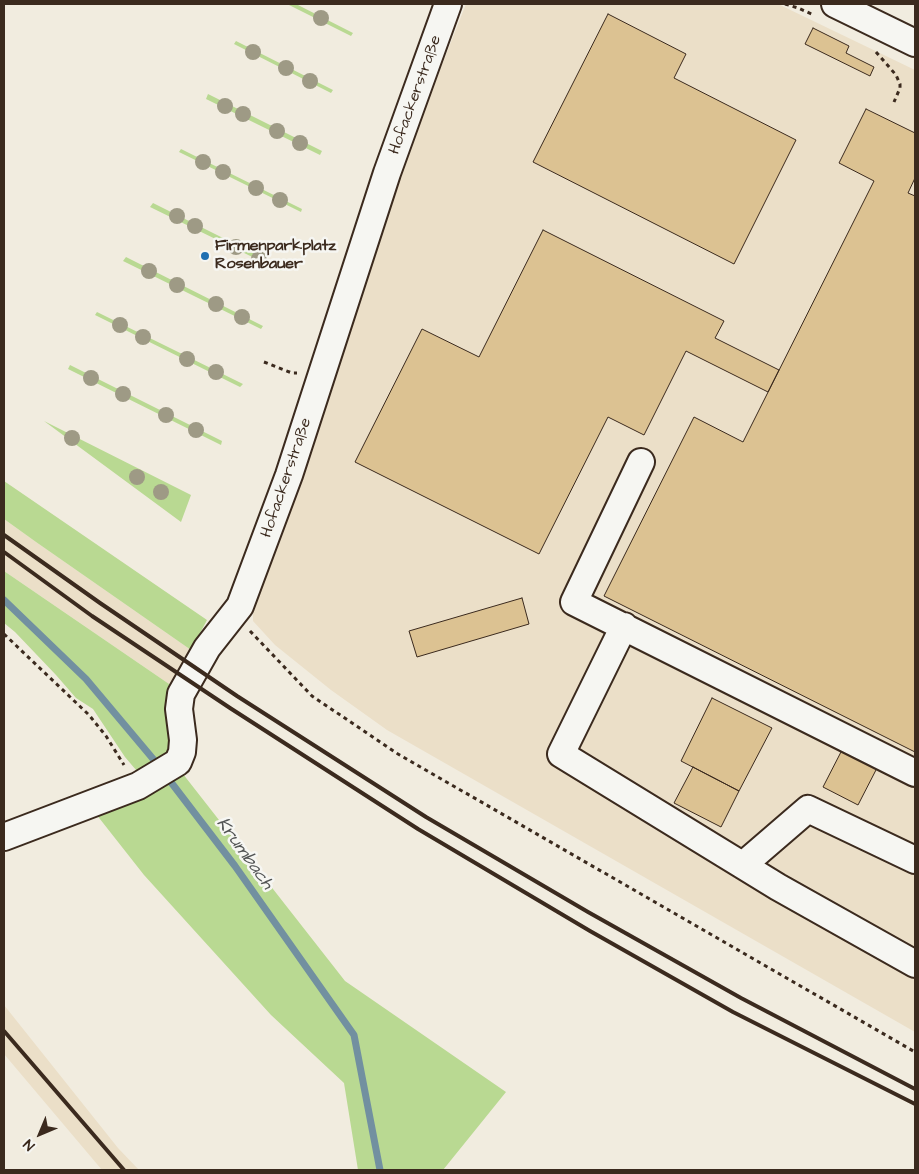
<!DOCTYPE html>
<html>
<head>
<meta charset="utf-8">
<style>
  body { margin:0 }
  #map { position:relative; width:919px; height:1174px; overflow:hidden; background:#f1ecdf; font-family:"Architects Daughter",sans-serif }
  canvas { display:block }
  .frame { position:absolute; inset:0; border:5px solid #3b2a1e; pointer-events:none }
  .north { position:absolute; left:15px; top:1109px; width:50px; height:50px; -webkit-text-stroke:4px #f6f6f2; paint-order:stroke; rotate:225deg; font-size:14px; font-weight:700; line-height:20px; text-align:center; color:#3b2a1e }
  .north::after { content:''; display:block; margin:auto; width:18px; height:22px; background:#3b2a1e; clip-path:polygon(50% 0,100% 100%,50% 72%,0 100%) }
</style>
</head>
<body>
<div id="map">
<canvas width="919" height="1174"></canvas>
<div class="frame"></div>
<div class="north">N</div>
</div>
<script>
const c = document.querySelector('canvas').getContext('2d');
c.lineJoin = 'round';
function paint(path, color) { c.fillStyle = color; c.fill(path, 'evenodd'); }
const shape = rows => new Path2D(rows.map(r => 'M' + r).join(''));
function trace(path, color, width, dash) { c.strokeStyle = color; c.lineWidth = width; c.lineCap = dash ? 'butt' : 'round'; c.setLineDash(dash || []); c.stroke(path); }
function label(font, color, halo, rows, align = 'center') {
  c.font = font + ' "Architects Daughter",sans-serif'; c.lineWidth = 5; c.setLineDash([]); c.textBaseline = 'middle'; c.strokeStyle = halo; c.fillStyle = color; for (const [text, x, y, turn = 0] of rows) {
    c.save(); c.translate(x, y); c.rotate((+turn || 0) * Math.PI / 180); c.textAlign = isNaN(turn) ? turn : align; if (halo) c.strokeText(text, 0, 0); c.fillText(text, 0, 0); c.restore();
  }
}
const built = shape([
  [466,4,778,4,915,70,915,1032,387,730,331,690,275,645,253,621,253,607,405,158],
  [4,519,36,542,191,650,172,686,4,571],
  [4,1005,118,1148,139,1170,102,1170,4,1054]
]);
const green = shape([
  [287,4,296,4,353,33,351,36],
  [236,41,333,90,331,93,234,44],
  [208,94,322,151,320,155,206,99],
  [181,149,302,209,301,212,179,152],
  [153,203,283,268,281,271,150,207],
  [126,257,263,326,261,329,123,261],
  [97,312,243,384,240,387,95,315],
  [70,365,222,441,221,445,68,369],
  [44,421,191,495,181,522],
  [4,481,207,620,191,650,36,542,4,519],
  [4,571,172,686,173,748,142,777,125,757,93,709,76,698,56,675,15,632,4,623],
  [183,774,345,981,506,1092,443,1170,358,1170,344,1083,271,1015,144,875,96,814]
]);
const stream = shape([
  [4,600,86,679,154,760,235,866,354,1035,380,1170]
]);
const building = shape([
  [608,14,686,54,674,78,796,140,734,264,533,162,608,14],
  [813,28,849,46,846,53,874,67,870,76,805,44,813,28],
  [866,109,915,133,915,178,908,193,915,196,915,752,604,596,694,417,743,442,874,181,839,163,866,109],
  [543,230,724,321,715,338,779,370,768,392,686,351,644,435,608,417,539,554,355,462,422,329,479,357,543,230],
  [522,598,529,624,417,657,409,631,522,598],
  [712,698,772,728,739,791,681,761,712,698],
  [842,750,877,768,858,805,823,787,842,750],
  [693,767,739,791,721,827,674,803,693,767]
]);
const path = shape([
  [785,4,798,8,814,15],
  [876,52,896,75,900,84,900,88,894,102],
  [264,362,292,373,297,373],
  [250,631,312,696,398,754,915,1052],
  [4,634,89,715,106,736,124,765]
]);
const minor = shape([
  [835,4,915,43],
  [641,462,574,602,915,773],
  [624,626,561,754,778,887,915,964],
  [4,837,138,786,178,762,182,752,183,740,179,709,181,694,207,648,240,606,289,475,387,173,448,4],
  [743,865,808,809,915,860]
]);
const rail = shape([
  [4,535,100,603,237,696,426,817,588,912,741,998,915,1089],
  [4,552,92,616,230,708,418,829,590,931,733,1012,915,1104],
  [4,1031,124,1170]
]);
const trees = [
  [321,18],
  [253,52],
  [286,68],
  [310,81],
  [225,106],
  [243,114],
  [277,131],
  [300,143],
  [203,162],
  [223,172],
  [256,188],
  [280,200],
  [177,216],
  [195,226],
  [236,247],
  [259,259],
  [149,271],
  [177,285],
  [216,304],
  [242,317],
  [120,325],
  [143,337],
  [187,359],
  [216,372],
  [91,378],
  [123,394],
  [166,415],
  [196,430],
  [72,438],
  [137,477],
  [161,492]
];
const markers = [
  [205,256,5,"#1f6fb2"]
];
const streetNames = [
  ["Hofackerstraße",416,95,-70],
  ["Hofackerstraße",287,478,-71]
];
const poiNames = [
  ["Firmenparkplatz",215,247],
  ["Rosenbauer",215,265]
];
const waterNames = [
  ["Krumbach",244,854,54]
];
paint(built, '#ebdfc8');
paint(green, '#b9d992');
trace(stream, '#7290a0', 7);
paint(building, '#dcc292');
trace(building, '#3b2a1e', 1);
trace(minor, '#3b2a1e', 30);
trace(path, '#3b2a1e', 3, [4, 4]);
trace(minor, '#f6f6f2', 26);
trace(rail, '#3b2a1e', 4);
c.fillStyle = '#9e9a85';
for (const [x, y] of trees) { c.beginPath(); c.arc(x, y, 8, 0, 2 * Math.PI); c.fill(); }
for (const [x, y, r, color] of markers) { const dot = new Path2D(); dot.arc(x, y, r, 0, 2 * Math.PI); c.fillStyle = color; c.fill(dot); trace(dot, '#f6f6f2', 2); }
label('16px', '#3b2a1e', '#f6f6f2', streetNames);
label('bold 16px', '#3b2a1e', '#f6f6f2', poiNames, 'left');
label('italic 18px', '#525454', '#f6f6f2', waterNames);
</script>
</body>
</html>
